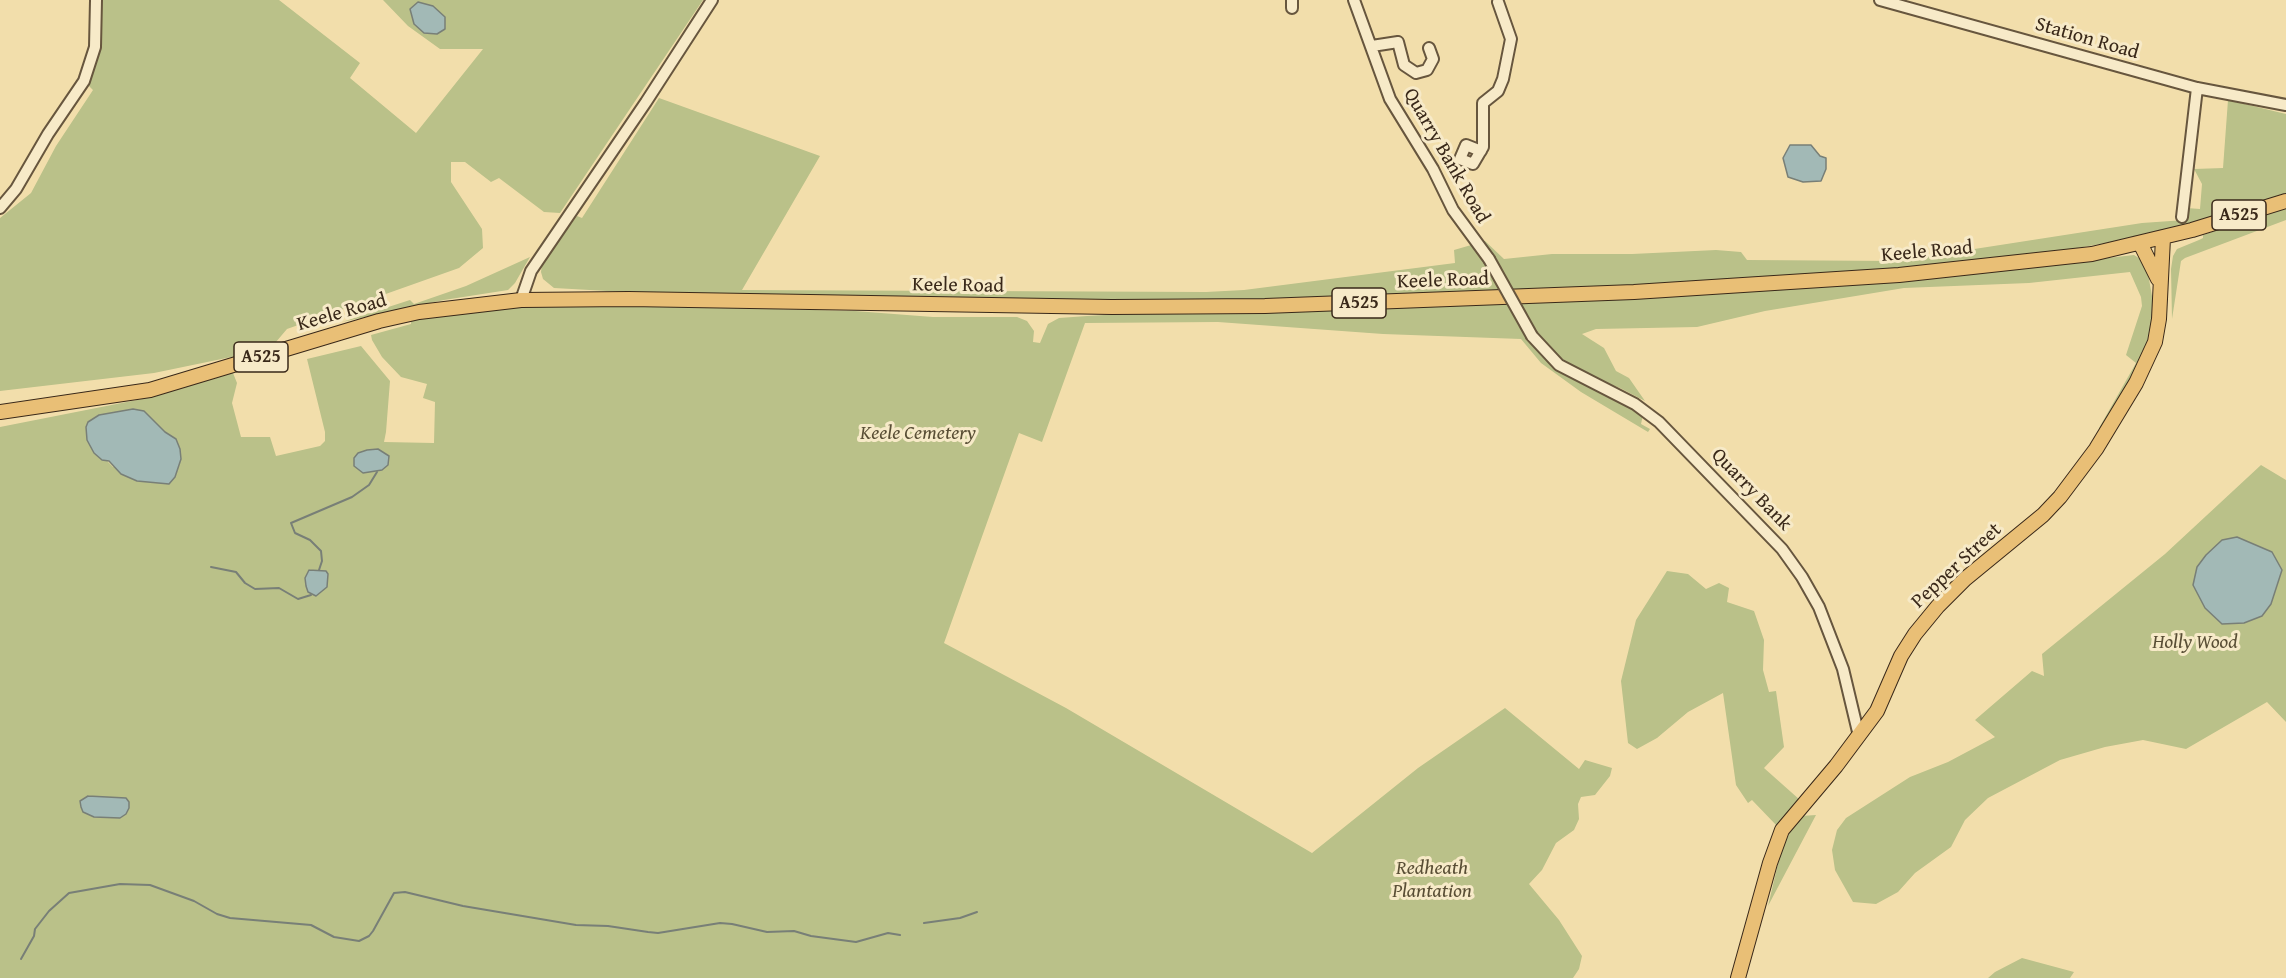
<!DOCTYPE html>
<html>
<head>
<meta charset="utf-8">
<style>
  body { margin:0 }
  canvas { display:block; background:#f2deab }
</style>
</head>
<body>
<canvas width="2286" height="978"></canvas>
<script>
const c = document.querySelector('canvas').getContext('2d');
c.lineJoin = 'round';
function paint(path, color) { c.fillStyle = color; c.fill(path, 'evenodd'); }
const shape = rows => new Path2D(rows.map(r => 'M' + r).join(''));
function trace(path, color, width, dash) { c.strokeStyle = color; c.lineWidth = width; c.lineCap = dash ? 'butt' : 'round'; c.setLineDash(dash || []); c.stroke(path); }
function label(font, color, halo, rows, align = 'center') {
  c.font = font + ' "Gentium Book Plus",serif'; c.lineWidth = 6; c.setLineDash([]); c.textBaseline = 'middle'; c.strokeStyle = halo; c.fillStyle = color; for (const [text, x, y, turn = 0] of rows) {
    c.save(); c.translate(x, y); c.rotate((+turn || 0) * Math.PI / 180); c.textAlign = isNaN(turn) ? turn : align; if (halo) c.strokeText(text, 0, 0); c.fillText(text, 0, 0); c.restore();
  }
}
const green = shape([
  [96,0,279,0,360,63,350,78,416,133,483,49,440,49,408,26,383,0,703,0,560,213,544,212,499,178,491,182,465,162,451,162,451,182,482,229,483,248,459,268,287,329,270,349,154,373,0,391,0,218,31,193,56,146,93,90,84,81,87,73],
  [659,98,820,156,742,290,1206,292,1244,290,1455,263,1454,250,1485,241,1504,259,1552,254,1632,254,1716,250,1741,252,1747,260,1897,261,2142,223,2185,220,2187,208,2200,209,2202,184,2194,169,2223,168,2228,100,2286,114,2286,193,2193,224,2145,236,2055,252,1944,266,1714,283,1214,302,661,294,554,288,543,279,541,272,542,264,544,264,553,248,577,216,582,218],
  [2286,207,2286,220,2185,258,2181,261,2172,319,2171,269,2173,256,2177,249,2199,240,2203,238,2203,235],
  [2134,255,2142,260,2147,268,2155,313,2145,360,2103,427,2099,428,2136,363,2126,355,2142,306,2141,297,2130,272,2029,283,1904,288,1765,311,1697,327,1596,329,1582,334,1604,348,1616,371,1629,378,1645,401,1620,388,1575,370,1553,352,1537,333,1529,338,1554,366,1564,375,1641,412,1643,415,1641,424,1650,429,1648,432,1581,392,1541,363,1521,339,1383,334,1218,322,1085,323,1042,442,1019,433,944,643,1066,708,1312,853,1418,768,1505,708,1579,769,1585,760,1612,768,1610,776,1595,795,1581,797,1578,804,1579,819,1574,830,1556,843,1542,870,1529,884,1559,920,1582,956,1579,969,1573,978,0,978,0,427,152,397,233,373,237,383,232,403,241,437,270,437,276,456,320,446,325,441,325,432,307,359,361,346,390,381,386,432,384,442,434,443,435,402,423,398,427,384,401,377,382,357,372,340,371,335,411,324,411,319,478,309,575,304,855,311,933,317,1017,317,1027,321,1034,331,1033,342,1040,343,1048,324,1059,318,1087,316,1155,312,1421,307,1568,301,2054,264],
  [144,411,165,432,176,439,113,467,87,440,86,427,88,422],
  [530,257,515,283,508,290,444,300,342,322,410,300,414,304,466,286],
  [2261,465,2286,480,2286,722,2267,702,2186,749,2143,740,2105,747,2060,760,1988,798,1965,820,1951,847,1915,873,1898,892,1876,904,1853,902,1835,870,1832,850,1837,830,1846,818,1910,777,1948,762,1995,737,1975,720,2032,671,2044,676,2042,654,2165,554],
  [1667,571,1688,574,1706,589,1719,583,1729,588,1727,602,1754,611,1764,640,1763,670,1769,692,1776,691,1784,747,1764,768,1800,800,1777,826,1752,800,1748,803,1736,785,1723,693,1688,712,1657,738,1637,749,1628,743,1621,681,1636,620],
  [1816,815,1768,906,1781,851,1792,828,1801,816],
  [2022,958,2074,972,2070,978,1988,978,1995,972]
]);
const water = shape([
  [418,2,433,6,445,17,445,29,437,34,424,33,414,24,410,9,418,2],
  [1790,145,1811,145,1820,156,1826,158,1826,169,1821,181,1803,182,1788,177,1783,158,1790,145],
  [133,409,144,411,165,432,176,439,180,449,181,459,175,477,169,484,137,481,121,474,109,461,102,460,94,453,87,440,86,427,88,422,99,415,133,409],
  [378,449,389,456,388,465,382,470,363,473,354,466,354,458,358,453,367,450,378,449],
  [2237,537,2272,552,2282,570,2271,604,2262,616,2244,623,2222,624,2205,608,2193,585,2197,567,2206,555,2222,540,2237,537],
  [309,570,326,571,328,574,327,587,316,596,308,592,306,586,305,578,309,570],
  [88,796,126,798,129,802,129,808,126,814,120,818,94,817,83,812,81,807,80,801,88,796]
]);
const stream = shape([
  [211,567,236,572,245,583,255,589,279,588,298,599,311,595],
  [319,570,322,561,321,551,310,540,295,533,291,523,352,497,369,485,377,472],
  [924,923,960,918,977,912],
  [21,959,34,936,35,929,49,911,69,893,120,884,150,885,194,901,217,914,230,918,311,925,334,937,359,941,369,936,373,931,394,893,405,892,463,906,576,925,608,926,648,932,658,933,720,923,732,924,767,932,794,931,811,936,856,942,888,933,900,935]
]);
const minor = shape([
  [1354,0,1390,99,1433,169,1453,210,1489,259],
  [1880,0,2197,88,2286,105],
  [1292,8,1292,0],
  [1372,46,1398,42,1404,65,1416,73,1427,70,1433,59,1429,48],
  [1481,151,1466,145,1460,159,1473,164,1483,147,1483,103,1498,91,1503,79,1511,39,1498,2],
  [0,208,16,189,48,134,84,81,95,47,96,0],
  [2182,217,2197,88],
  [521,300,531,271,646,102,712,0],
  [1532,336,1559,365,1635,404,1659,422,1782,549,1802,577,1819,607,1843,669,1859,736]
]);
const major = shape([
  [2140,243,2158,279],
  [0,412,150,390,379,321,419,312,521,300,629,299,1112,307,1265,306,1634,292,1899,275,2092,254,2192,230,2286,201],
  [1738,978,1770,863,1782,830,1836,766,1877,711,1901,656,1915,634,1938,606,1965,579,2043,515,2060,497,2096,449,2136,383,2155,342,2159,319,2163,238]
]);
const minorBridge = shape([
  [1489,259,1532,336]
]);
const shields = [
  [2239,215,54],
  [1359,303,54],
  [261,357,54]
];
const shieldNames = [
  ["A525",2239,215],
  ["A525",1359,303],
  ["A525",261,357]
];
const streetNames = [
  ["Station Road",2087,39,16],
  ["Quarry Bank Road",1446,156,60],
  ["Keele Road",1927,252,-5],
  ["Keele Road",1443,281,-2],
  ["Keele Road",958,286,1],
  ["Keele Road",342,313,-16],
  ["Quarry Bank",1751,490,46],
  ["Pepper Street",1957,566,-43]
];
const parkNames = [
  ["Keele Cemetery",918,434],
  ["Holly Wood",2195,643],
  ["Redheath",1432,869],
  ["Plantation",1432,892]
];
paint(green, '#bac189');
paint(water, '#a2b9b6');
trace(water, '#787f77', 1.5);
trace(stream, '#787f77', 2);
trace(minor, '#67563e', 14);
trace(major, '#392819', 16);
trace(minor, '#f7eac8', 10);
trace(major, '#e9bf76', 14);
trace(minorBridge, '#67563e', 14, []);
trace(minorBridge, '#f7eac8', 10);
for (const [x, y, w] of shields) { const box = new Path2D(); box.roundRect(x - w / 2, y - 15, w, 30, 4.5); c.fillStyle = '#f7eac8'; c.fill(box); trace(box, '#392819', 1.5); }
label('bold 18px', '#392819', null, shieldNames);
label('20px', '#392819', '#f7eac8', streetNames);
label('italic 20px', '#594e35', '#f7eac8', parkNames);
</script>
</body>
</html>
